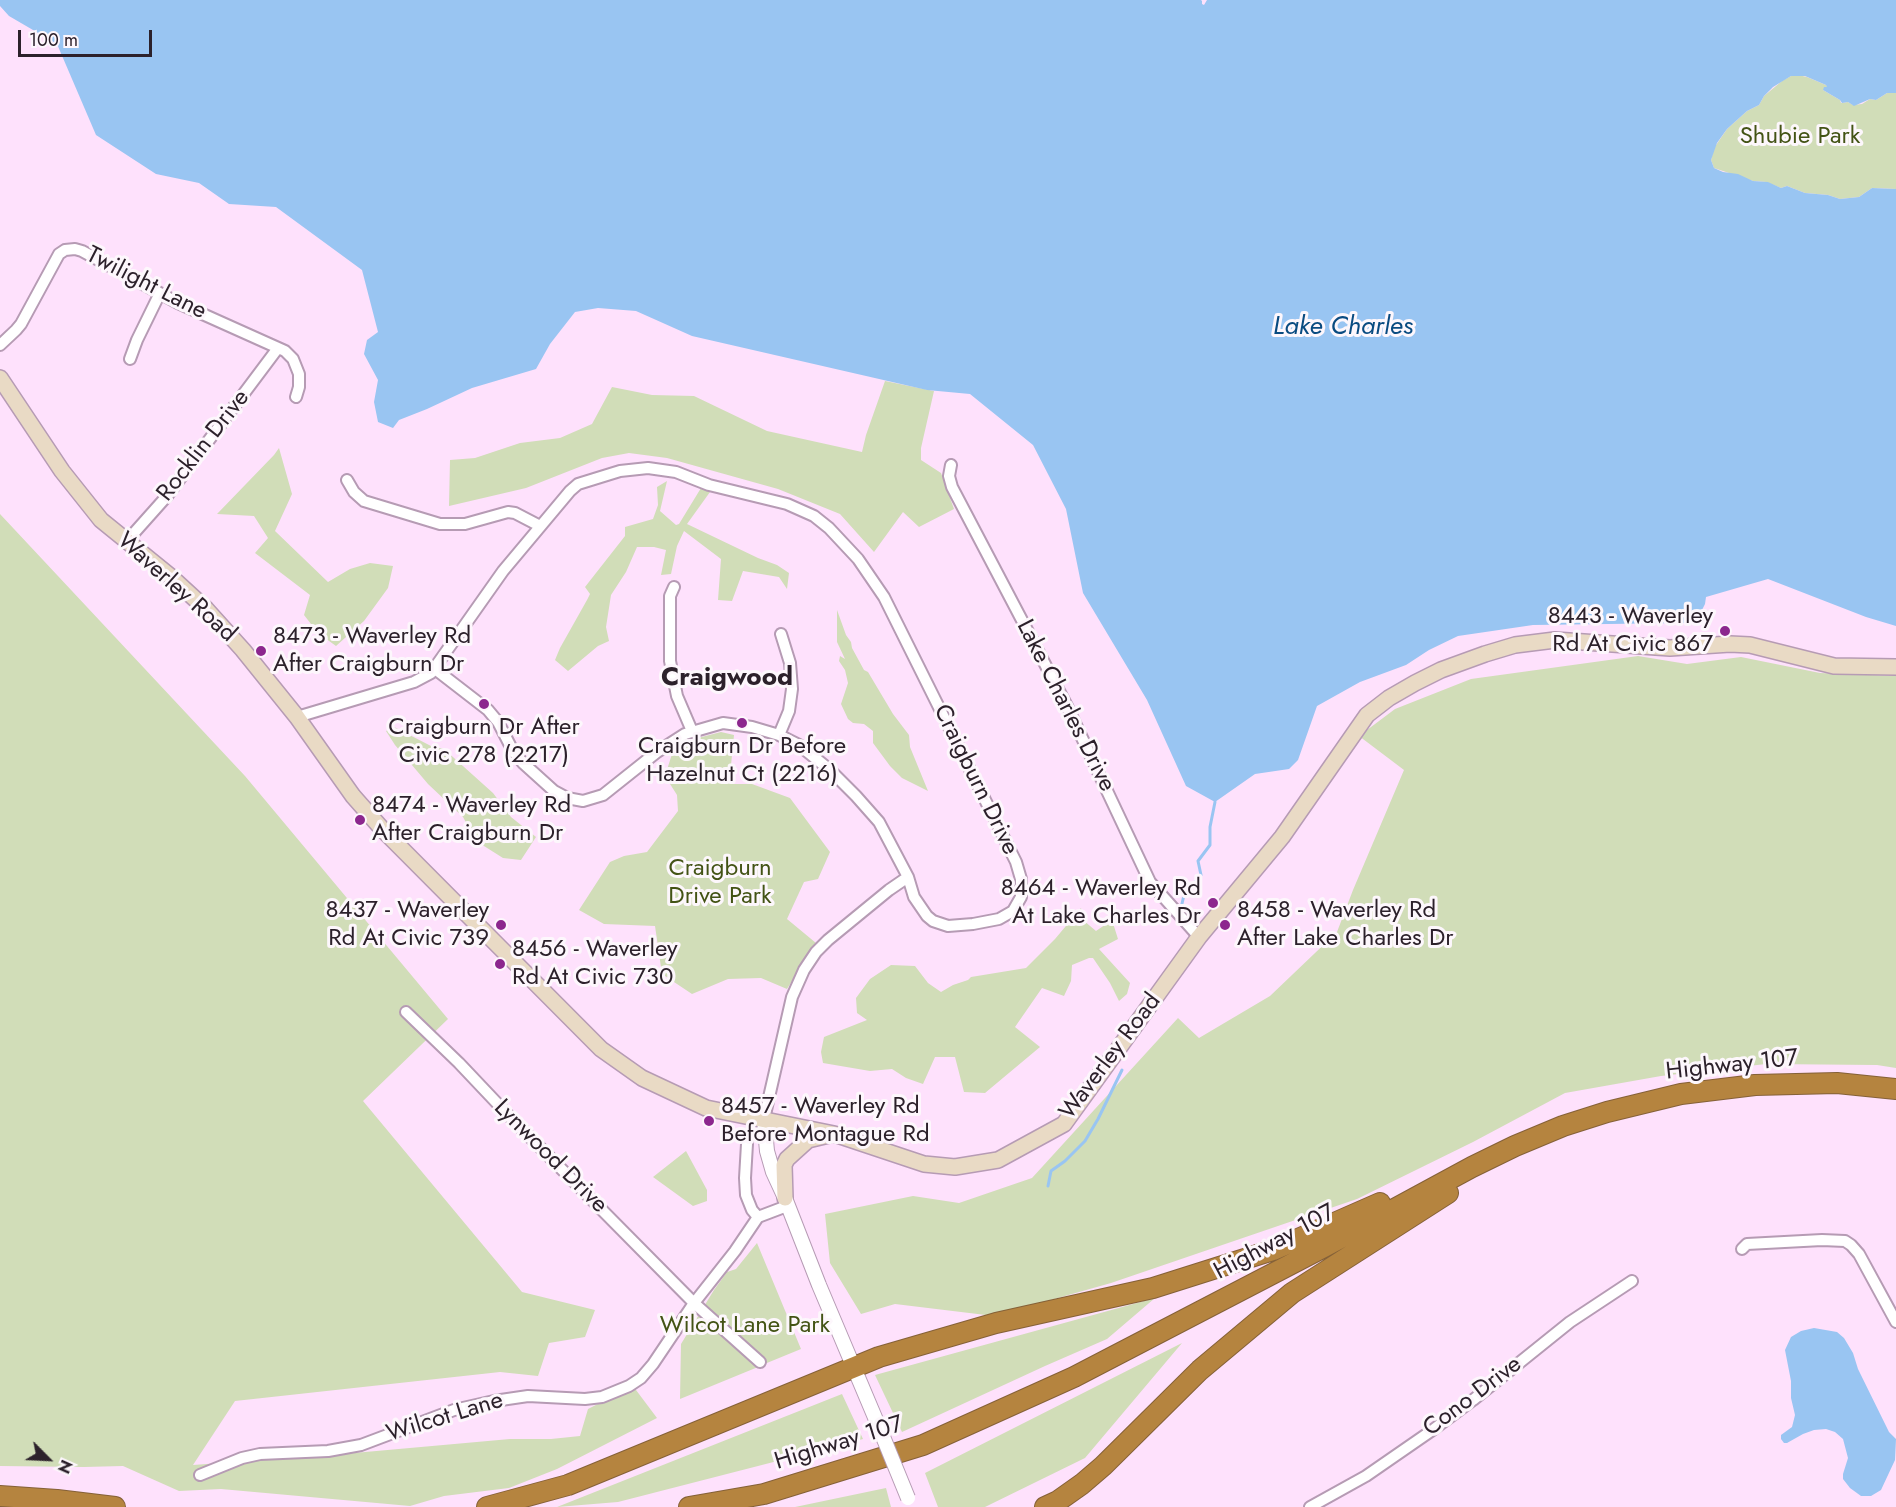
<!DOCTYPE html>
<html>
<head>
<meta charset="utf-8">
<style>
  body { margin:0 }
  #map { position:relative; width:1896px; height:1507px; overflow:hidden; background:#fee1fc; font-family:Jost,sans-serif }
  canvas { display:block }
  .north { position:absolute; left:18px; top:1429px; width:60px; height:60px; -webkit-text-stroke:4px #fdf7fc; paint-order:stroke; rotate:114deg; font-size:16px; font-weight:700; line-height:24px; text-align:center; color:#2c212b }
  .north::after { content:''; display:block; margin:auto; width:21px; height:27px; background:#2c212b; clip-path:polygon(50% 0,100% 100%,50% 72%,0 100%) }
  .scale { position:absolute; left:18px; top:30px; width:134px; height:27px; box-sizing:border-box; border:3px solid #2c212b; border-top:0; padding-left:8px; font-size:18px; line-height:21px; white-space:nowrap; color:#2c212b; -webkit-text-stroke:4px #fdf7fc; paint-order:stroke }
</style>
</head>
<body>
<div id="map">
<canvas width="1896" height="1507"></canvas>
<div class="north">N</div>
<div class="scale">100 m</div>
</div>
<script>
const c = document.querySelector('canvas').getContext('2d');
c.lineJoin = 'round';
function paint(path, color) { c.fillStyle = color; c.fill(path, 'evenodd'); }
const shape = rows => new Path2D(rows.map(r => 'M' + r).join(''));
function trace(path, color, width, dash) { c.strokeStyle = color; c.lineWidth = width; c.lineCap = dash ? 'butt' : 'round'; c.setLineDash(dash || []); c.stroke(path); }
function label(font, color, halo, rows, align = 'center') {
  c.font = font + ' Jost,sans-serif'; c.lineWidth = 6; c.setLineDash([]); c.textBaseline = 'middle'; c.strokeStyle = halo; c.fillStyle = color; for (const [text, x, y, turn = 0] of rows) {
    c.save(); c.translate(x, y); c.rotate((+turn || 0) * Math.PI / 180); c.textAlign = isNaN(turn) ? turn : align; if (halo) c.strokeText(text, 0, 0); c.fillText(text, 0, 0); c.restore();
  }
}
const green = shape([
  [1798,75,1807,77,1826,85,1828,87,1823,90,1840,100,1841,103,1848,102,1853,105,1862,104,1870,99,1876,100,1887,93,1896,93,1896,189,1872,188,1859,197,1840,199,1828,195,1805,193,1787,186,1781,188,1766,182,1753,181,1714,168,1711,160,1714,148,1727,129,1747,111,1759,105,1764,96,1782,81,1791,76],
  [885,381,934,391,921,448,921,460,941,473,954,509,919,527,903,512,874,552,840,514,778,489,667,458,629,453,602,458,526,488,449,506,450,460,475,458,520,443,560,438,592,424,612,387,652,395,694,396,767,431,862,452,866,435],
  [279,448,292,494,275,531,328,582,350,569,370,563,393,566,388,588,364,621,336,646,318,633,304,615,310,595,255,553,268,538,254,516,217,514,274,455],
  [667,481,660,511,676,525,679,524,701,488,710,492,687,524,758,558,777,565,789,573,787,589,779,577,743,571,732,601,718,600,721,559,684,531,677,546,671,574,661,575,666,550,654,547,637,547,626,572,611,595,606,627,609,641,598,646,568,671,555,660,560,648,587,600,590,594,585,587,625,536,625,527,653,519,658,505,657,487],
  [0,514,245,776,448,1019,363,1101,522,1292,595,1310,585,1337,549,1343,538,1376,500,1372,235,1401,193,1465,343,1454,510,1439,551,1439,580,1436,588,1409,633,1386,657,1418,557,1469,509,1488,444,1496,410,1506,221,1489,179,1491,123,1466,84,1467,0,1466],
  [837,610,846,635,851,642,852,648,864,670,868,672,893,714,909,735,910,747,928,791,902,778,890,766,873,743,873,731,864,724,853,723,848,719,841,704,848,683,845,670,839,661,840,656,845,659,837,642],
  [1638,656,1687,664,1741,657,1820,673,1896,676,1896,1068,1877,1065,1766,1064,1661,1076,1565,1093,1473,1142,1357,1199,1111,1283,994,1316,895,1304,861,1314,830,1263,825,1214,913,1196,959,1203,1032,1178,1178,1018,1199,1038,1270,996,1337,932,1353,890,1404,770,1359,736,1395,709,1471,679],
  [394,727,431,746,444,749,493,793,511,817,536,837,521,860,503,858,476,841,463,817,428,784,395,745,386,731],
  [721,732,734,735,731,765,733,784,752,784,790,798,830,852,818,879,804,882,787,919,816,943,787,989,761,978,728,979,692,994,662,974,655,926,604,924,579,910,610,862,624,856,647,852,678,811,677,795,665,776,672,754,686,741],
  [1081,908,1083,920,1096,931,1112,920,1118,939,1099,949,1130,983,1127,994,1119,1001,1110,983,1093,958,1089,958,1072,965,1071,981,1064,996,1042,988,1015,1027,1040,1047,985,1093,964,1092,955,1057,935,1057,923,1084,906,1078,892,1069,870,1071,823,1063,821,1052,824,1037,867,1020,857,1013,856,998,870,979,891,965,915,966,928,983,941,992,953,985,968,980,971,977,1026,968,1055,939],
  [686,1151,707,1190,707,1201,693,1206,653,1177],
  [757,1243,801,1349,762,1365,760,1368,758,1367,680,1399,681,1344,714,1290,727,1272,736,1269],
  [1155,1298,1107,1339,1045,1366,902,1432,875,1375],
  [1182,1343,1085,1458,985,1507,938,1507,925,1473],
  [842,1394,863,1439,618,1502,557,1507],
  [886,1488,891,1507,795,1507]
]);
const water = shape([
  [0,0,1201,0,1202,1,1202,4,1204,5,1207,0,1896,0,1896,93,1887,93,1876,100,1870,99,1854,106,1848,102,1842,103,1840,100,1823,90,1824,87,1827,87,1826,85,1805,76,1791,76,1773,87,1764,96,1759,105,1747,111,1727,129,1717,143,1711,160,1714,168,1723,172,1738,174,1753,181,1768,182,1781,188,1787,186,1805,193,1828,195,1840,199,1859,197,1872,188,1896,189,1896,626,1866,617,1768,579,1706,597,1705,604,1695,624,1682,623,1533,625,1458,636,1429,650,1406,665,1360,682,1317,706,1298,760,1289,769,1255,774,1215,802,1186,786,1147,700,1083,593,1066,509,1033,445,970,394,927,390,692,336,636,311,598,308,575,312,550,344,536,369,472,388,427,409,399,420,393,428,378,422,374,402,378,380,364,354,367,340,378,332,362,270,276,207,229,204,199,183,156,174,96,135,57,44,9,16,0,6],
  [1814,1328,1837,1332,1844,1338,1853,1353,1858,1369,1889,1432,1896,1439,1895,1460,1881,1490,1871,1496,1861,1496,1850,1488,1843,1479,1843,1474,1848,1458,1843,1439,1835,1432,1826,1429,1814,1430,1803,1434,1787,1443,1784,1443,1781,1439,1781,1435,1792,1427,1795,1415,1791,1398,1791,1381,1785,1350,1791,1337,1801,1331]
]);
const stream = shape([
  [1181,908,1184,895,1201,875,1198,861,1210,845,1210,827,1215,802],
  [1048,1186,1051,1171,1065,1161,1085,1141,1098,1119,1122,1070]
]);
const minor = shape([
  [0,345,16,330,21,324,59,254,65,250,75,249,82,251,178,303,285,351,293,359,299,374,299,387,296,397],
  [130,359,137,340,160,293],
  [951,465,949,476,952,487,1067,706,1150,882,1199,937],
  [347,480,354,492,364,501,440,524,465,524,508,512,515,513,540,526],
  [126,542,167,496,278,348],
  [674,587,670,596,670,661,677,696,692,731],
  [297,717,414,682,431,673,503,571,570,491,578,484,620,471,648,468,676,472,709,485,787,504,814,516,829,528,858,559,884,597,1016,862,1021,879,1021,897,1013,911,999,919,973,924,948,926,933,921,927,916,914,897,908,877,879,822,856,796,830,770,799,745,779,735,752,727,723,723,685,734,657,752,603,795,583,801,567,798,554,791,523,763,513,751,498,722,488,710,435,669],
  [779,735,789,711,792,689,790,663,781,634],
  [406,1012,459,1063,512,1119,694,1303,760,1362],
  [764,1119,792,997,804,970,816,952,828,940,889,890,908,877],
  [747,1144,745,1178,746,1195,752,1210,758,1217],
  [1742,1249,1747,1244,1822,1240,1845,1241,1851,1245,1859,1254,1896,1322],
  [200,1475,242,1458,260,1454,328,1451,361,1445,454,1410,494,1401,528,1396,585,1399,602,1397,629,1386,641,1378,653,1364,694,1303,735,1251,758,1217,787,1206],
  [1310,1507,1366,1476,1434,1429,1473,1400,1570,1322,1632,1281]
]);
const tertiary = shape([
  [764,1119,767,1151,773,1172,785,1198,819,1285,879,1427]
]);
const secondary = shape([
  [0,378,62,471,101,520,170,576,206,609,243,650,297,717,353,796,383,830,601,1049,642,1078,706,1108,834,1134,924,1164,955,1167,998,1160,1064,1124,1199,937,1282,837,1367,715,1389,698,1415,683,1441,670,1485,654,1515,645,1555,640,1670,648,1730,644,1750,645,1834,666,1896,667],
  [785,1198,784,1165,787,1159,808,1140,829,1135]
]);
const motorway = shape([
  [0,1496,57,1500,115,1507],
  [487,1507,568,1485,879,1357,996,1323,1153,1288,1273,1250,1380,1203],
  [689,1507,764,1494,923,1445,1074,1377,1326,1246,1472,1167,1515,1146,1563,1126,1607,1112,1681,1094,1755,1085,1837,1083,1896,1089],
  [1045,1507,1058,1501,1082,1484,1103,1466,1200,1370,1292,1293,1448,1193]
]);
const tertiaryBridge = shape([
  [879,1427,908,1498]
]);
const markers = [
  [1725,631,6,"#8c278e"],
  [261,651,6,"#8c278e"],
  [484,704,6,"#8c278e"],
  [742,723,6,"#8c278e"],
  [360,820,6,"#8c278e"],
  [1213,903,6,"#8c278e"],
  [501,925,6,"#8c278e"],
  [1225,925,6,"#8c278e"],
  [500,964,6,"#8c278e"],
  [709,1121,6,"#8c278e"]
];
const parkNames = [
  ["Shubie Park",1800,137],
  ["Craigburn",720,869],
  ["Drive Park",720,897],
  ["Wilcot Lane Park",745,1326]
];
const streetNames = [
  ["Twilight Lane",146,284,27],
  ["Rocklin Drive",204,446,-52],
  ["Waverley Road",176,588,42],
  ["Lake Charles Drive",1065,706,63],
  ["Craigburn Drive",975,780,64],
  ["Waverley Road",1111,1057,-53],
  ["Highway 107",1732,1066,-6],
  ["Lynwood Drive",550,1157,45],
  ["Highway 107",1275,1243,-28],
  ["Cono Drive",1473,1397,-37],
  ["Wilcot Lane",445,1418,-17],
  ["Highway 107",839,1444,-17]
];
const poiNames = [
  ["8443 - Waverley",1713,617,"right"],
  ["Rd At Civic 867",1713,645,"right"],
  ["8473 - Waverley Rd",273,637],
  ["After Craigburn Dr",273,665],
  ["Craigburn Dr After",484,728,"center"],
  ["Civic 278 (2217)",484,756,"center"],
  ["Craigburn Dr Before",742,747,"center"],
  ["Hazelnut Ct (2216)",742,775,"center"],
  ["8474 - Waverley Rd",372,806],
  ["After Craigburn Dr",372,834],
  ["8464 - Waverley Rd",1201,889,"right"],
  ["At Lake Charles Dr",1201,917,"right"],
  ["8437 - Waverley",489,911,"right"],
  ["Rd At Civic 739",489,939,"right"],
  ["8458 - Waverley Rd",1237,911],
  ["After Lake Charles Dr",1237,939],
  ["8456 - Waverley",512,950],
  ["Rd At Civic 730",512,978],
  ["8457 - Waverley Rd",721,1107],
  ["Before Montague Rd",721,1135]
];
const waterNames = [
  ["Lake Charles",1343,328]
];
const neighbourhoodNames = [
  ["Craigwood",727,679]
];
paint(green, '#d1ddb8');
paint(water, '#99c5f2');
trace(stream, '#99c5f2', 3);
trace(minor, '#b69bb4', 14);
trace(tertiary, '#b69bb4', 16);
trace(secondary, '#b69bb4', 18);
trace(motorway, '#856138', 22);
trace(minor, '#fff', 10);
trace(tertiary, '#fff', 14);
trace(secondary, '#e9dac5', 15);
trace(motorway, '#b5843f', 20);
trace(tertiaryBridge, '#b69bb4', 16, []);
trace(tertiaryBridge, '#fff', 14);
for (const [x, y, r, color] of markers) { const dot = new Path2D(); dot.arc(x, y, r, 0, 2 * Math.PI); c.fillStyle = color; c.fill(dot); trace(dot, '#fdf7fc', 2); }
label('24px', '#435315', '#fdf7fc', parkNames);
label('24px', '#2c212b', '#fdf7fc', streetNames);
label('24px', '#2c212b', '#fdf7fc', poiNames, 'left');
label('italic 26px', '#094b81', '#fdf7fc', waterNames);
label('bold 26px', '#2c212b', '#fdf7fc', neighbourhoodNames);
</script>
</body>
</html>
